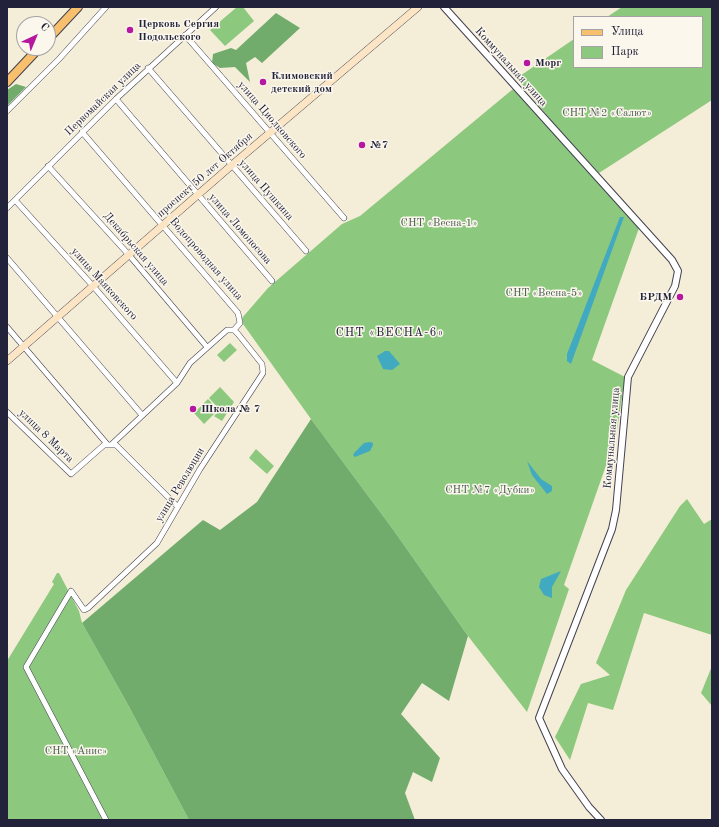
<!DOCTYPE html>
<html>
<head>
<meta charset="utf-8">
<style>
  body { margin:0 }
  #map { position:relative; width:719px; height:827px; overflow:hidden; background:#f4edd7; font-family:"Old Standard TT",serif }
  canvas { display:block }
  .frame { position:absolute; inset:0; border:8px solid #22223b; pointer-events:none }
  .legend { position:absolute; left:573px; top:16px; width:130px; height:52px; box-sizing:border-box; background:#fbf7ec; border:1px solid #a4a2a5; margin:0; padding:5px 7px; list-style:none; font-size:12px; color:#22223b }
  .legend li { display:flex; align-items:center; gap:8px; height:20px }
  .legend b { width:20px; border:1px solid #a4a2a5 }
  .north { position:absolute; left:16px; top:16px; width:40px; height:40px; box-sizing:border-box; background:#fbf7ec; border:1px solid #a4a2a5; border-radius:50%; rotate:44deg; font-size:11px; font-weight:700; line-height:16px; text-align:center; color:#22223b }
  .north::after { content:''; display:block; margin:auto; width:14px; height:18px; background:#b5179e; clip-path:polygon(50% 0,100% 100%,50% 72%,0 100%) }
</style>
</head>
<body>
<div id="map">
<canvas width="719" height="827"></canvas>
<div class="frame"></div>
<ul class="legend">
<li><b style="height:5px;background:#f8bf6c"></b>Улица</li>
<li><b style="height:11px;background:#8cc87e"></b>Парк</li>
</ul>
<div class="north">С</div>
</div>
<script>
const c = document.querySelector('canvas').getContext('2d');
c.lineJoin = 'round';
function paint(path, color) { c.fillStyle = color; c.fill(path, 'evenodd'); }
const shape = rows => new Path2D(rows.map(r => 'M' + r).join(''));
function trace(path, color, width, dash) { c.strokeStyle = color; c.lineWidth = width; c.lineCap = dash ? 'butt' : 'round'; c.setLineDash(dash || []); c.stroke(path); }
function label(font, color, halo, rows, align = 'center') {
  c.font = font + ' "Old Standard TT",serif'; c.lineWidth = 3; c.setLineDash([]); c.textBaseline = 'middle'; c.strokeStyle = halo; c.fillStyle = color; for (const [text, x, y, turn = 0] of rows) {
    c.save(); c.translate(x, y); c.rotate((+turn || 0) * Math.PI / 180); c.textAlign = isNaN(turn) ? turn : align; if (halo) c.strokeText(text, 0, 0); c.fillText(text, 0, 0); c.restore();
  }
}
const green = shape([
  [237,7,243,7,254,21,225,46,210,30],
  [622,7,712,7,712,100,599,173,552,122,517,78,574,39,574,67,702,67,702,17,607,17],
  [513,89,639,228,592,360,625,377,616,437,564,585,569,589,527,712,468,636,392,528,311,419,243,324,242,318,268,288,342,224,360,216],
  [230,343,237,350,224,362,217,355],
  [220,387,234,402,222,421,214,416,220,410,209,398],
  [208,399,218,410,204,424,194,413],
  [256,449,274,466,267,474,249,458],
  [687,499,704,524,712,519,712,635,644,613,613,710,588,703,570,760,555,737,581,684,610,675,596,663,626,590,680,506],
  [57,573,59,573,79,611,82,623,127,703,189,820,7,820,7,661,54,584,52,582],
  [712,666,712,706,701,693]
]);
const forest = shape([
  [276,13,300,28,262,63,255,57,246,63,250,82,235,67,220,68,212,63,213,54,231,48,236,50],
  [16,84,26,87,7,106,7,90],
  [311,419,392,528,468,636,449,701,422,683,401,714,440,758,432,782,413,772,405,793,415,820,189,820,127,703,82,623,203,520,220,530,257,502]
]);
const water = shape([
  [620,217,624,217,571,364,567,361,567,354],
  [385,351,389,351,400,364,392,370,383,369,377,356],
  [370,442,373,443,373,445,370,451,355,457,353,455,355,452,364,443],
  [527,461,541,479,552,486,552,491,547,494,532,475],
  [561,571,552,587,552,598,544,595,539,587,541,579]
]);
const minor = shape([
  [185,35,344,218],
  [148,68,306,251],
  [116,99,272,281],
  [7,111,59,59,106,7],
  [82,132,238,313,240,323,234,330],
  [48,166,129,255,207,347],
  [15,200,93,286,177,383],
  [7,208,116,99,216,7],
  [7,258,142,415],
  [7,327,107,444],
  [7,412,71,474,104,445,116,445,178,507],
  [106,820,26,667,71,591,84,610,88,608,157,543,200,469,263,373,262,364,238,334,234,330,227,330,190,363,177,383,112,444]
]);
const tertiary = shape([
  [444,7,672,260,678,271,675,286,628,377,616,510,612,529,539,718,562,769,589,807,601,820]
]);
const secondary = shape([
  [7,361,232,165,418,7]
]);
const primary = shape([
  [48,39,78,7],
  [7,82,39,48]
]);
const markers = [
  [130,30,4,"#b5179e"],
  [527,63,4,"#b5179e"],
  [263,82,4,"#b5179e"],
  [362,145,4,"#b5179e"],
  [680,297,4,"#b5179e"],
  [193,409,4,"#b5179e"]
];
const poiNames = [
  ["Церковь Сергия",138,24],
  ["Подольского",138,37],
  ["Морг",535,63],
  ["Климовский",271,76],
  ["детский дом",271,89],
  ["№7",370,145],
  ["БРДМ",672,297,"right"],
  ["Школа № 7",201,409]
];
const streetNames = [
  ["Коммунальная улица",511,67,48],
  ["Первомайская улица",103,99,-44],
  ["улица Циолковского",272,120,49],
  ["проспект 50 лет Октября",205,175,-41],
  ["улица Пушкина",266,190,49],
  ["улица Ломоносова",240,229,49],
  ["Декабрьская улица",136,249,49],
  ["Водопроводная улица",206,259,49],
  ["улица Маяковского",104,284,48],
  ["улица 8 Марта",46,436,44],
  ["Коммунальная улица",612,438,-85],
  ["улица Революции",180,485,-59]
];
const parkNames = [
  ["СНТ №2 «Салют»",607,113],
  ["СНТ «Весна-1»",439,223],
  ["СНТ «Весна-5»",544,293],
  ["СНТ №7 «Дубки»",490,490],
  ["СНТ «Анис»",76,751]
];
const neighbourhoodNames = [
  ["СНТ «ВЕСНА-6»",390,333]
];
paint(green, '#8cc87e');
paint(forest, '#71ac6d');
paint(water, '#41aac0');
trace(minor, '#424052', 6);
trace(tertiary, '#424052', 8);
trace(secondary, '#424052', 8);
trace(primary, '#424052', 10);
trace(minor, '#fff', 5);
trace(tertiary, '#fff', 6);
trace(secondary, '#fce5c4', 7);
trace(primary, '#f8bf6c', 8);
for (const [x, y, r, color] of markers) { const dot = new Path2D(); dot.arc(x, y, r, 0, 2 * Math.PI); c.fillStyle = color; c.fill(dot); trace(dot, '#fbf7ec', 1.5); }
label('bold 11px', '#22223b', '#fbf7ec', poiNames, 'left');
label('11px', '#22223b', '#fbf7ec', streetNames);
label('11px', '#475c52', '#fbf7ec', parkNames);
c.letterSpacing = '1px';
label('12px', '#22223b', '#fbf7ec', neighbourhoodNames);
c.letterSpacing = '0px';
</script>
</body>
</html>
